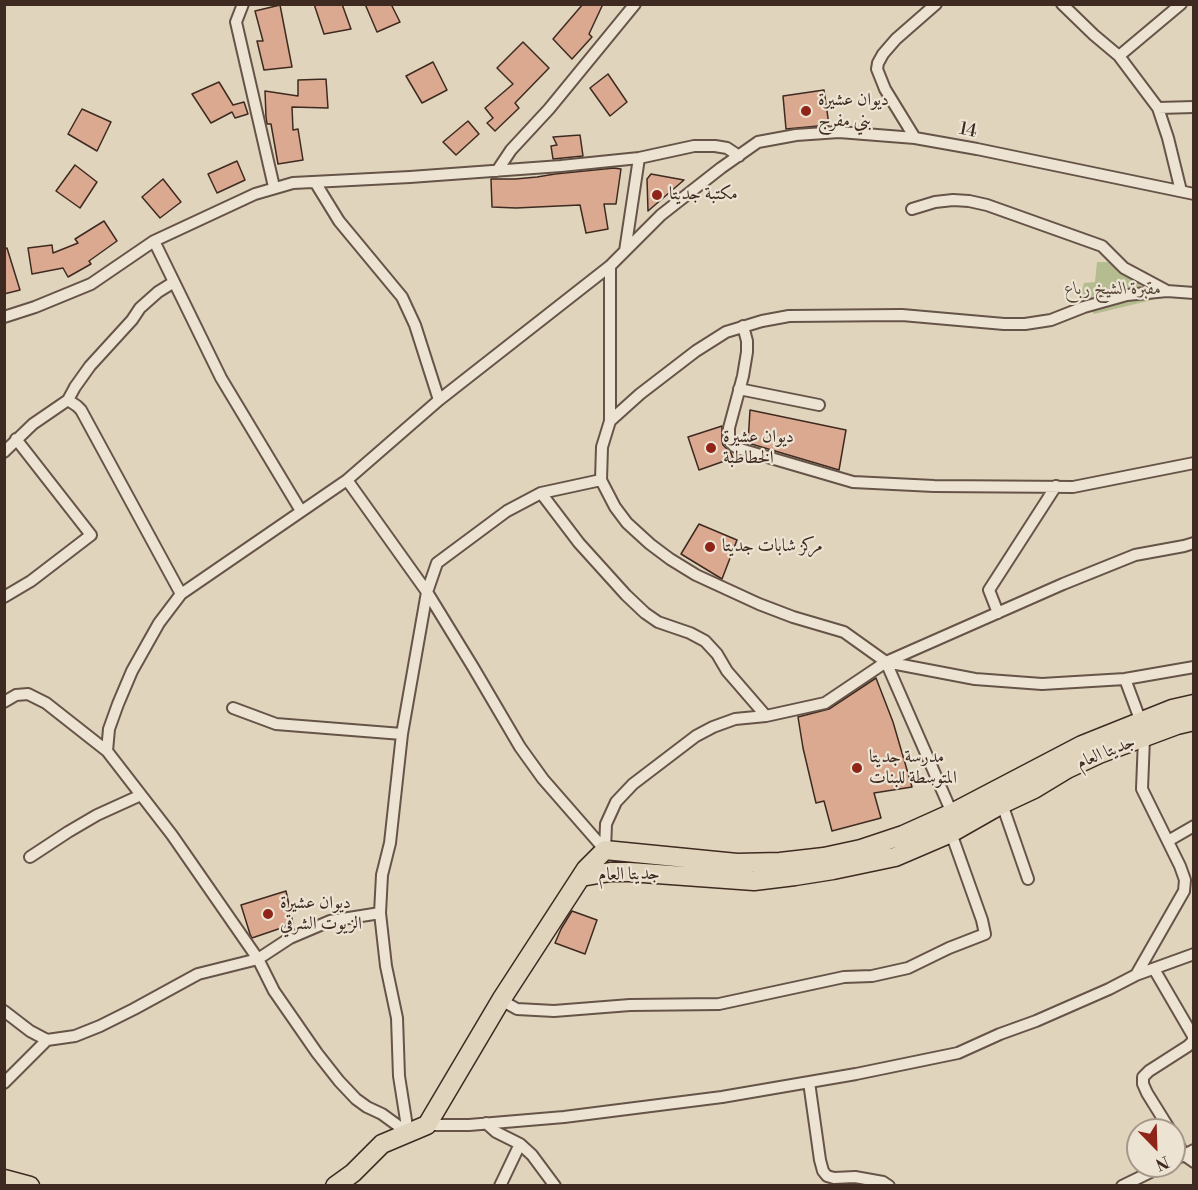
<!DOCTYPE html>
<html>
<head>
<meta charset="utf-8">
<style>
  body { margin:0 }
  #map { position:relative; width:1198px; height:1190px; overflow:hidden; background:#e1d4bc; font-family:"Libre Bodoni",serif }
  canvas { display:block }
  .frame { position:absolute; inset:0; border:6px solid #3e2a21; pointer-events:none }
  .north { position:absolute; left:1126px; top:1118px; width:60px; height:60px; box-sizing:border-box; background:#ece3d3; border:2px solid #a6998c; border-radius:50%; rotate:157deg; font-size:16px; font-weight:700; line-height:24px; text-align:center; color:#3e2a21 }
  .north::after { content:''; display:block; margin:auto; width:21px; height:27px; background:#8f2418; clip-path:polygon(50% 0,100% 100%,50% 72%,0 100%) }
</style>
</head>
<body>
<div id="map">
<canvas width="1198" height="1190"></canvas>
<div class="frame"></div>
<div class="north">N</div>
</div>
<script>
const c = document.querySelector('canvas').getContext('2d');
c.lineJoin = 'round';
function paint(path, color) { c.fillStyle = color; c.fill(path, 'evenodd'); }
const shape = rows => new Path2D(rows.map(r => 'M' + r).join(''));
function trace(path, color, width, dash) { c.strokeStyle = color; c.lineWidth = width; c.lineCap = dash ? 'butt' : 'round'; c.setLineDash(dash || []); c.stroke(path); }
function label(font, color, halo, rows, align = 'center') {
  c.font = font + ' "Libre Bodoni",Amiri,serif'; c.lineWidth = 4.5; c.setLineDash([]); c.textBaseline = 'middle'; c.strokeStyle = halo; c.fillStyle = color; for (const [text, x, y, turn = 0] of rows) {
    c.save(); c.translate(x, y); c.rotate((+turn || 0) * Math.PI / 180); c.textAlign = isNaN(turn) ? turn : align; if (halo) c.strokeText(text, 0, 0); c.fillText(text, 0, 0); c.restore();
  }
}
const green = shape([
  [1097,262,1109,262,1158,298,1152,300,1094,314,1080,297,1084,283,1095,282]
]);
const building = shape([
  [314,4,342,4,351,29,324,34,314,4],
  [365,4,391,4,400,22,377,32,365,4],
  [583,4,603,4,589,34,592,37,572,59,553,39,583,4],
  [280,5,292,67,264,70,257,41,263,41,255,11,280,5],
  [523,42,549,68,515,103,519,108,495,131,487,123,493,118,485,108,513,84,497,68,523,42],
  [433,62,447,90,422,103,406,76,433,62],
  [608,74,627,102,610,116,590,88,608,74],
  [326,79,328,108,292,107,293,130,298,129,303,160,278,164,271,124,267,124,266,117,265,91,298,96,298,80,326,79],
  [219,82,233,105,244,102,248,114,235,118,232,112,211,123,192,94,219,82],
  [824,90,829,125,786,129,783,96,824,90],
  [82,109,111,122,97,151,68,134,82,109],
  [468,121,479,134,456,155,443,142,468,121],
  [580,135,583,156,553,159,551,146,557,145,553,137,580,135],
  [237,161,245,180,217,193,208,174,237,161],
  [75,165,97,182,80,208,56,191,75,165],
  [614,168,621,169,616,204,604,204,608,229,586,233,580,205,516,208,492,207,491,179,515,179,537,177,555,174,614,168],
  [651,174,684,180,648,211,647,179,651,174],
  [163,179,181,202,160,218,142,197,163,179],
  [104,221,117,241,89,261,91,264,68,277,63,268,32,274,28,248,52,245,53,253,78,243,75,239,104,221],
  [7,248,20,290,4,294,4,249,7,248],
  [750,410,846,430,839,470,748,443,750,410],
  [722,426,722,441,723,445,731,453,733,458,699,470,688,437,722,426],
  [699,524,737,540,722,579,681,554,699,524],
  [876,678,893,722,912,787,874,793,881,818,832,831,824,801,816,803,803,748,798,717,829,709,876,678],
  [286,891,293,924,252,938,250,934,241,905,286,891],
  [572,911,597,920,585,954,555,943,561,929,572,911]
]);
const minor = shape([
  [243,4,236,22,274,187],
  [1062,4,1094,35,1119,56,1158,108,1168,138,1181,191],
  [1119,56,1181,4],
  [1158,108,1194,107],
  [915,138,885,89,877,69,878,63,883,54,896,39,936,4],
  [497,171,511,150,549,109,635,4],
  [315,182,339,221,402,297,415,325,439,400],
  [912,209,935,202,953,200,969,201,987,205,1102,246,1124,268,1167,291],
  [154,241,221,378,301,511],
  [625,251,639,158],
  [610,266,610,421,602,447,601,480,615,507,627,523,650,544,670,559,696,575,759,604,793,617,844,632,886,662,975,679,1042,684,1125,679,1194,667],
  [4,317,35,307,91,284,154,241,255,194,293,183,410,177,561,166,639,158,694,146,715,146,727,148,739,156],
  [743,326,747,341,747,352,743,376,729,428,729,440,734,446,740,449,853,482,934,486,1073,487,1194,463],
  [739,389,819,405],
  [68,400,75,387,90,366,132,320,140,308,158,292,174,282],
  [610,421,640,394,696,351,726,332,762,321,789,316,902,315,1004,324,1025,324,1051,320,1084,307,1127,295,1167,291,1194,293],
  [4,452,33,424,68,400,77,406,81,410,181,594],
  [347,480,427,592,473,667,520,747,543,779,605,850],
  [541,493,579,543,626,595,645,613,658,622,690,633,705,641,717,654,727,671,766,716],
  [4,597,31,581,91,535,16,439],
  [998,613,989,590,1056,486],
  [886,662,952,813],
  [1125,679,1141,722,1144,738,1142,789,1180,866,1185,880,1184,891,1136,975],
  [4,702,16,695,28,694,46,703,107,751],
  [233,708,276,724,402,734],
  [1002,804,1028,879],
  [1168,841,1194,826],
  [605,850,606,824,616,802,633,784,696,736,713,727,735,719,766,716,825,703,886,662,1063,584,1135,555,1184,546,1194,543],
  [30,857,68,832,97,815,141,795],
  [1154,969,1193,1036,1193,1041,1188,1046,1149,1071,1143,1077,1143,1084,1147,1093,1170,1130],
  [501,1000,517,1009,554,1011,630,1005,719,1004,844,977,872,976,908,968,949,948,985,934,982,920,951,833],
  [4,1011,30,1031,47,1040],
  [809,1082,820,1160,823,1171,827,1176,834,1178,855,1177,883,1182,889,1186],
  [4,1083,47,1040,75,1036,100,1026,134,1009,198,974,258,959,290,938,330,921,380,913],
  [486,1123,496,1132,520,1144,532,1155,555,1186],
  [427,1125,469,1125,564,1117,722,1097,856,1074,958,1053,1000,1034,1036,1021,1109,989,1136,975,1194,954],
  [408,1133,382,1114,367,1107,356,1099,339,1081,317,1053,274,991,258,959,172,835,107,751,109,729,118,704,132,671,159,623,181,594,347,480,439,400,610,266,661,215,721,168,758,142,796,135,839,132,915,138,977,149,1194,194],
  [408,1133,399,1076,397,1018,386,966,380,913,382,875,390,843,402,734,427,592,437,563,507,511,541,493,601,480],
  [1174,1137,1184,1155,1194,1162],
  [1174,1160,1194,1150],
  [500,1186,520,1144],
  [1122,1186,1163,1166]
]);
const primary = shape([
  [581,877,610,872,629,872,754,881,795,876,833,870,895,857,951,833,1002,804,1034,789,1067,769,1099,754,1177,725,1194,721],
  [4,1179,30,1186],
  [335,1186,353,1173,382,1144,427,1125,501,1000,586,869,605,850,737,863,780,862,824,857,861,849,903,835,952,813,1082,745,1172,709,1194,704]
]);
const markers = [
  [806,111,6,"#8f2418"],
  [657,195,6,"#8f2418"],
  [711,448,6,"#8f2418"],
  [710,547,6,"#8f2418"],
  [857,768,6,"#8f2418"],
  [268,914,6,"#8f2418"]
];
const poiNames = [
  ["ديوان عشيرة",818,101],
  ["بني مفرج",818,122],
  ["مكتبة جديتا",669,195],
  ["ديوان عشيرة",723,438],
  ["الخطاطبة",723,459],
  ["مركز شابات جديتا",722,547],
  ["مدرسة جديتا",869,758],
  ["المتوسطة للبنات",869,779],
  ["ديوان عشيرة",280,904],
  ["الزيوت الشرقي",280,925]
];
const streetNames = [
  ["14",968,131,11],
  ["جديتا العام",1106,753,-22],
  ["جديتا العام",629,875,-1]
];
const parkNames = [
  ["مقبرة الشيخ رباع",1113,290]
];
paint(green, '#b5bc8f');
paint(building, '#daa98f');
trace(building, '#3e2a21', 1.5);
trace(minor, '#675448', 14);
trace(primary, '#3e2a21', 21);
trace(minor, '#ece3d3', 10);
trace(primary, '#e1d4bc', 18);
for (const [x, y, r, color] of markers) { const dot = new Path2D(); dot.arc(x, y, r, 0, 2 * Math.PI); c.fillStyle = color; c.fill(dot); trace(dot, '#ece3d3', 2); }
label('18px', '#3e2a21', '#ece3d3', poiNames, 'left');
label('18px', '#3e2a21', '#ece3d3', streetNames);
label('italic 18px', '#564737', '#ece3d3', parkNames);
</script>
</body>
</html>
